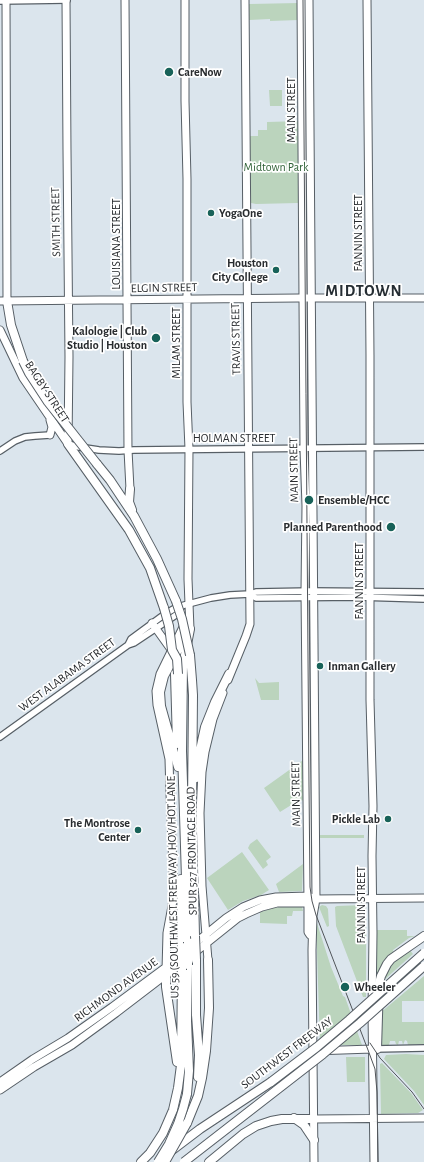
<!DOCTYPE html>
<html>
<head>
<meta charset="utf-8">
<style>
  body { margin:0 }
  canvas { display:block; background:#dbe5ed }
</style>
</head>
<body>
<canvas width="424" height="1162"></canvas>
<script>
const c = document.querySelector('canvas').getContext('2d');
c.lineJoin = 'round';
function paint(path, color) { c.fillStyle = color; c.fill(path, 'evenodd'); }
const shape = rows => new Path2D(rows.map(r => 'M' + r).join(''));
function trace(path, color, width, dash) { c.strokeStyle = color; c.lineWidth = width; c.lineCap = dash ? 'butt' : 'round'; c.setLineDash(dash || []); c.stroke(path); }
function label(font, color, halo, rows, align = 'center') {
  c.font = font + ' "Alegreya Sans",sans-serif'; c.lineWidth = 3.5; c.setLineDash([]); c.textBaseline = 'middle'; c.strokeStyle = halo; c.fillStyle = color; for (const [text, x, y, turn = 0] of rows) {
    c.save(); c.translate(x, y); c.rotate((+turn || 0) * Math.PI / 180); c.textAlign = isNaN(turn) ? turn : align; if (halo) c.strokeText(text, 0, 0); c.fillText(text, 0, 0); c.restore();
  }
}
const green = shape([
  [299,3,299,20,270,21,270,19,249,20,249,4],
  [269,90,282,90,282,106,270,106],
  [301,121,301,202,298,203,256,204,251,203,250,200,250,136,258,136,258,130,267,130,267,122],
  [255,678,259,683,279,682,279,700,261,700],
  [306,758,304,800,296,802,280,812,264,788],
  [318,835,364,835,364,838,318,838],
  [257,839,271,857,266,861,268,865,263,869,248,848,250,844],
  [242,852,269,890,261,895,243,901,228,910,207,878],
  [303,864,302,891,279,892,276,884],
  [322,905,326,906,328,909,329,926,327,927,319,907],
  [364,905,366,909,366,997,363,997,336,926,335,907,337,906],
  [289,906,302,907,303,911,293,911,292,916,287,916,287,924,260,923,260,912,273,908],
  [316,920,331,967,343,996,345,997,362,1045,320,1045],
  [377,930,407,930,407,936,415,936,409,938,393,950,394,953,376,988],
  [409,949,413,954,382,982,388,965],
  [424,976,424,1001,402,1001,402,1022,424,1022,424,1044,408,1045,407,1041,405,1040,403,1045,402,1041,399,1041,398,1045,396,1044,395,1041,390,1041,389,1045,381,1046,380,1013],
  [406,1054,424,1055,424,1105,414,1091,384,1059,386,1055],
  [346,1057,365,1057,365,1082,347,1082],
  [382,1063,411,1093,423,1110,418,1113,381,1114,380,1064]
]);
const minor = shape([
  [0,1,67,0],
  [68,444,79,447,99,450,119,451,134,450,424,447],
  [0,451,15,441,25,437,35,436,50,435],
  [250,594,256,598,358,597,424,599],
  [128,645,131,639,165,614,177,607,211,598,230,595,250,594,256,592,311,591,424,592],
  [0,737,128,645,134,643,182,611],
  [374,1049,424,1048]
]);
const major = shape([
  [6,0,7,301],
  [66,0,67,150,69,357,68,444],
  [125,0,128,450,130,489],
  [185,0,185,101,187,179,187,402,189,449,188,579,190,629],
  [301,0,304,449,306,506,305,591,308,903,308,932,310,935],
  [309,0,316,899,313,916,312,950,314,1162],
  [367,0,370,355,370,700,373,806,372,856,373,933,372,1013,374,1162],
  [0,301,298,298,424,298],
  [0,330,23,378,68,444],
  [50,435,52,427,50,420],
  [152,623,172,651],
  [228,680,246,636,250,624,245,0],
  [193,954,238,918,246,914,262,907,277,903,308,903,310,902],
  [208,960,202,886,200,813,202,772,205,752,213,719,223,693],
  [166,970,167,933,174,895,170,793,169,759,157,705,156,691,160,674,184,625],
  [313,1051,372,1049],
  [0,1082,33,1059,68,1038,112,1007,166,967,226,918,243,907,260,900,276,897,308,896,316,899,424,898],
  [0,1090,34,1067,72,1045,116,1013,184,961],
  [314,1119,424,1118]
]);
const highway = shape([
  [7,301,11,325,23,361],
  [68,444,129,530,150,568,164,608],
  [97,464,110,480,134,516,157,559,176,601],
  [130,489,129,502,132,510],
  [190,655,192,680,193,695,192,806,195,936],
  [175,674,177,744],
  [178,767,161,706,160,692,164,676,187,633],
  [196,778,200,750,205,727,215,702,229,674],
  [181,879,182,947],
  [188,942,182,751,183,665,190,629],
  [196,960,196,1015,199,1055,198,1077],
  [166,975,166,987,177,1062],
  [377,1049,379,983,381,976,387,964,391,959,424,936],
  [187,1094,189,1071,187,1021,188,965],
  [294,1118,304,1125,314,1140],
  [187,1123,198,1096,202,1078,206,1051,209,1008,208,960],
  [171,1151,200,1129,271,1082],
  [141,1162,150,1153,163,1133,173,1110,178,1088,181,1065,182,970],
  [209,1162,243,1134,256,1126,271,1121,282,1119,314,1119]
]);
const tram = shape([
  [303,0,309,787,310,887,312,901,316,915,368,1050,375,1069,377,1092,378,1162],
  [370,1043,380,1058,412,1092,424,1109]
]);
const highwayBridge = shape([
  [23,361,29,373,48,402,97,464],
  [176,601,182,619,190,655],
  [164,608,169,626,172,650,177,659,178,674],
  [195,936,196,960],
  [188,942,188,965],
  [182,947,182,970],
  [271,1082,317,1047,349,1020,424,953],
  [158,1162,169,1144,178,1124,183,1109,187,1094],
  [165,1162,187,1123],
  [184,1162,323,1054,360,1023,424,966]
]);
const markers = [
  [169,72,5,"#186259"],
  [211,213,4,"#186259"],
  [276,270,4,"#186259"],
  [156,338,5,"#186259"],
  [309,500,5,"#186259"],
  [391,527,5,"#186259"],
  [320,666,4,"#186259"],
  [388,819,4,"#186259"],
  [138,830,4,"#186259"],
  [345,987,5,"#186259"]
];
const poiNames = [
  ["CareNow",178,72],
  ["YogaOne",219,213],
  ["Houston",268,263,"right"],
  ["City College",268,277,"right"],
  ["Kalologie | Club",147,331,"right"],
  ["Studio | Houston",147,345,"right"],
  ["Ensemble/HCC",318,500],
  ["Planned Parenthood",382,527,"right"],
  ["Inman Gallery",328,666],
  ["Pickle Lab",380,819,"right"],
  ["The Montrose",130,823,"right"],
  ["Center",130,837,"right"],
  ["Wheeler",354,987]
];
const streetNames = [
  ["MAIN STREET",291,110,-90],
  ["SMITH STREET",56,222,-91],
  ["FANNIN STREET",358,233,-90],
  ["LOUISIANA STREET",116,244,-90],
  ["ELGIN STREET",164,288,-1],
  ["TRAVIS STREET",236,339,-91],
  ["MILAM STREET",176,343,-90],
  ["BAGBY STREET",47,392,57],
  ["HOLMAN STREET",234,438],
  ["MAIN STREET",294,470,-91],
  ["FANNIN STREET",359,581,-90],
  ["WEST ALABAMA STREET",67,675,-36],
  ["MAIN STREET",296,794,-91],
  ["SPUR 527 FRONTAGE ROAD",192,851,-91],
  ["US 59 (SOUTHWEST FREEWAY) HOV/HOT LANE",173,887,-91],
  ["FANNIN STREET",361,905,-90],
  ["RICHMOND AVENUE",116,990,-36],
  ["SOUTHWEST FREEWAY",287,1053,-37]
];
const parkNames = [
  ["Midtown Park",276,167]
];
const districtNames = [
  ["MIDTOWN",364,291]
];
paint(green, '#bbd4bd');
trace(minor, '#575f66', 8);
trace(major, '#575f66', 9);
trace(highway, '#575f66', 10);
trace(minor, '#fff', 5.5);
trace(major, '#fff', 7);
trace(highway, '#fff', 8);
trace(tram, '#505459', 1);
trace(highwayBridge, '#575f66', 10, []);
trace(highwayBridge, '#fff', 8);
for (const [x, y, r, color] of markers) { const dot = new Path2D(); dot.arc(x, y, r, 0, 2 * Math.PI); c.fillStyle = color; c.fill(dot); trace(dot, '#fff', 1.5); }
label('bold 12px', '#292c2f', '#fff', poiNames, 'left');
label('12px', '#292c2f', '#fff', streetNames);
label('12px', '#306237', '#fff', parkNames);
c.letterSpacing = '1px';
label('bold 16px', '#252d33', '#fff', districtNames);
c.letterSpacing = '0px';
</script>
</body>
</html>
